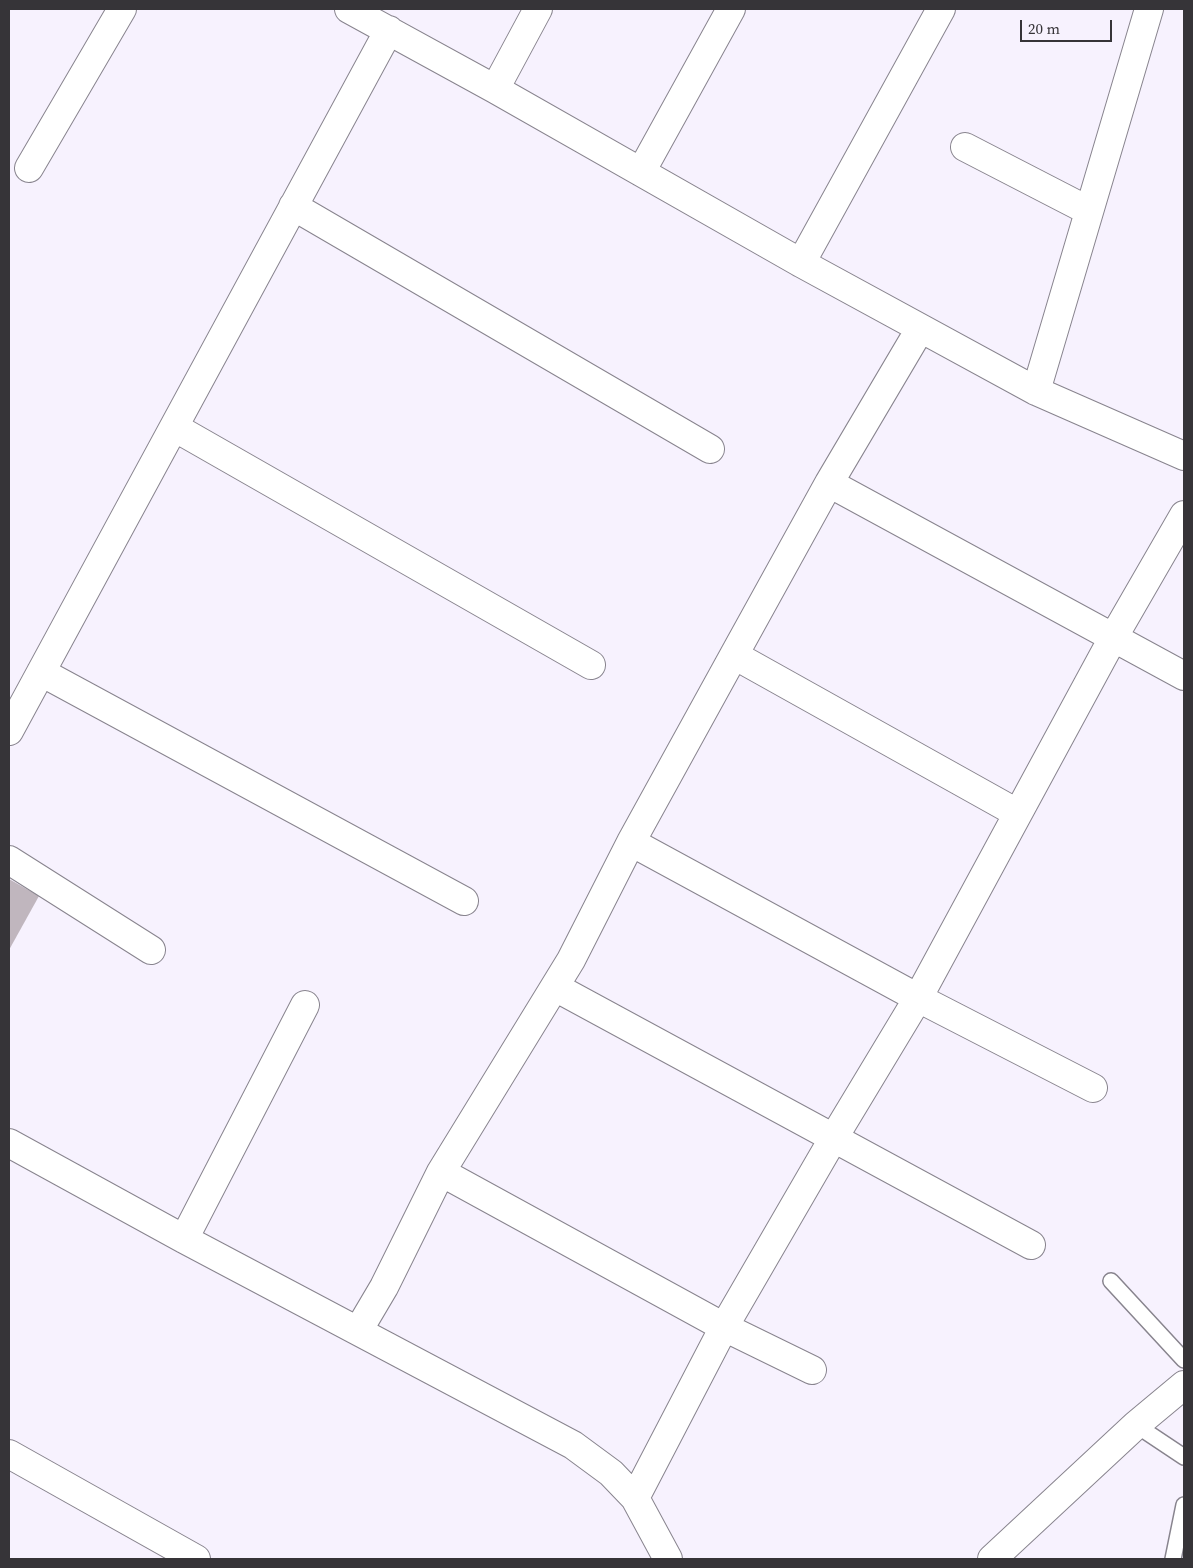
<!DOCTYPE html>
<html>
<head>
<meta charset="utf-8">
<style>
  body { margin:0 }
  #map { position:relative; width:1193px; height:1568px; overflow:hidden; background:#f7f2fe; font-family:"Source Serif 4",serif }
  canvas { display:block }
  .frame { position:absolute; inset:0; border:10px solid #363438; pointer-events:none }
  .scale { position:absolute; left:1020px; top:20px; width:92px; height:22px; box-sizing:border-box; border:2px solid #363438; border-top:0; padding-left:6px; font-size:15px; line-height:18px; white-space:nowrap; color:#363438; -webkit-text-stroke:4px #f7f2fe; paint-order:stroke }
</style>
</head>
<body>
<div id="map">
<canvas width="1193" height="1568"></canvas>
<div class="frame"></div>
<div class="scale">20 m</div>
</div>
<script>
const c = document.querySelector('canvas').getContext('2d');
c.lineJoin = 'round';
function paint(path, color) { c.fillStyle = color; c.fill(path, 'evenodd'); }
const shape = rows => new Path2D(rows.map(r => 'M' + r).join(''));
function trace(path, color, width, dash) { c.strokeStyle = color; c.lineWidth = width; c.lineCap = dash ? 'butt' : 'round'; c.setLineDash(dash || []); c.stroke(path); }
const building = shape([
  [9,879,39,896,9,950]
]);
const lane = shape([
  [1111,1281,1184,1360],
  [1136,1425,1184,1457],
  [1173,1559,1184,1505]
]);
const street = shape([
  [349,9,495,89,801,263,1036,391,1184,456],
  [495,89,538,9],
  [965,147,1089,211],
  [29,168,122,9],
  [641,172,731,9],
  [293,206,710,449],
  [801,263,941,9],
  [1036,391,1149,9],
  [174,427,591,665],
  [829,483,1184,676],
  [734,655,1017,813],
  [41,672,464,901],
  [9,731,389,30],
  [631,842,918,998,1093,1088],
  [9,860,151,950],
  [555,987,1031,1245],
  [9,1143,184,1239,573,1445,611,1473,635,1498,668,1559],
  [441,1172,724,1327,812,1370],
  [184,1239,305,1005],
  [358,1331,384,1287,441,1172,571,960,631,842,734,655,829,483,920,329],
  [9,1454,196,1559],
  [635,1498,724,1327,833,1139,918,998,1113,638,1184,515]
]);
const secondary = shape([
  [992,1559,1136,1425,1184,1385]
]);
paint(building, '#c0b6be');
trace(lane, '#88848e', 18);
trace(street, '#88848e', 30);
trace(secondary, '#88848e', 30);
trace(lane, '#fff', 15);
trace(street, '#fff', 28);
trace(secondary, '#fff', 28);
</script>
</body>
</html>
